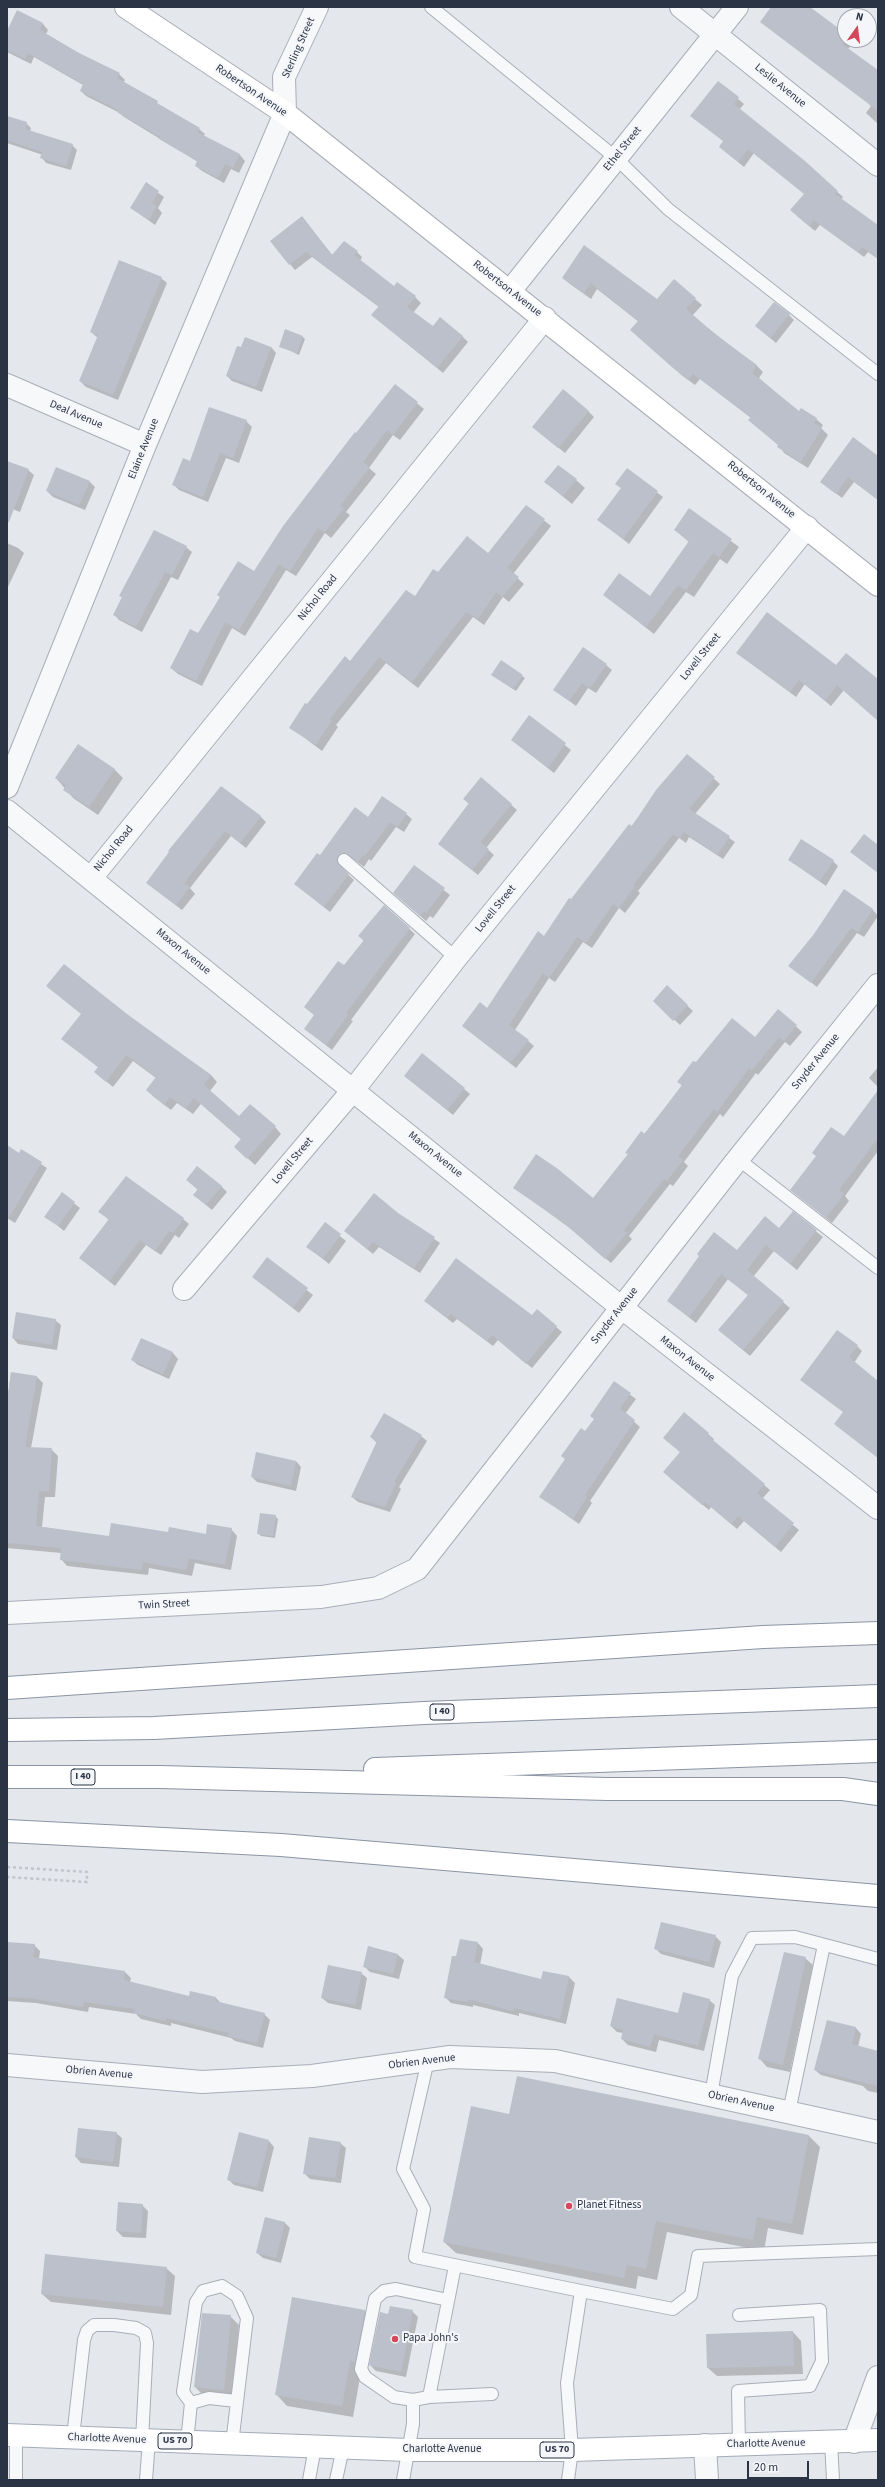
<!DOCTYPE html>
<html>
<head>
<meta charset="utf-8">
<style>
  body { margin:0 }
  #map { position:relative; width:885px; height:2487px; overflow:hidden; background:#e4e7ec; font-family:"Source Sans 3",sans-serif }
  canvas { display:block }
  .frame { position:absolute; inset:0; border:8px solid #2b3445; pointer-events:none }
  .north { position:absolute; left:837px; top:8px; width:40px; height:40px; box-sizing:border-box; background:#f4f6f9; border:1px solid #a4a8b1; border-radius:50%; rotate:14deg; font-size:11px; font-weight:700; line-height:16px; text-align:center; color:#2b3445 }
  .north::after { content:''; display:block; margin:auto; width:14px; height:18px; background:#d1495b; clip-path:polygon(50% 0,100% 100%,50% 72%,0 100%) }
  .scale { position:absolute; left:747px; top:2461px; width:62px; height:18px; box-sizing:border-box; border:2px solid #2b3445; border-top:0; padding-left:5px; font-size:12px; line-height:14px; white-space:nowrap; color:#2b3445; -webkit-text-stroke:3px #f4f6f9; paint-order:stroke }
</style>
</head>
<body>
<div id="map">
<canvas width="885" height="2487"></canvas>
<div class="frame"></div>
<div class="north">N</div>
<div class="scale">20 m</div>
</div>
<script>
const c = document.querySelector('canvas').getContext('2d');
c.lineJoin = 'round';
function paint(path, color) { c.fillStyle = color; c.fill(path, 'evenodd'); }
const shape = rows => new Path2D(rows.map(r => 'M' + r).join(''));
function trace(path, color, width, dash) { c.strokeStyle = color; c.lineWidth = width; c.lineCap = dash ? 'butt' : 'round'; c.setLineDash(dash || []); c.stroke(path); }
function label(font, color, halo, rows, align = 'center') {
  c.font = font + ' "Source Sans 3",sans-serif'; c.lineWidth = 4; c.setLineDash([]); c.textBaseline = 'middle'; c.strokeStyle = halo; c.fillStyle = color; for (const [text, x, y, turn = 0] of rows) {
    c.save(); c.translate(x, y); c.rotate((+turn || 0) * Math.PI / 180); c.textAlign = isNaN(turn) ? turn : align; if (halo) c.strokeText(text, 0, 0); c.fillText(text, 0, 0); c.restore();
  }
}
const shadow = shape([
  [772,7,807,7,845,34,845,40,854,42,848,49,878,72,878,124,866,113,871,106],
  [18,12,43,24,48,30,46,34,78,54,119,74,125,80,123,83,199,129,205,134,203,137,240,155,245,161,239,173,231,169,224,183,202,171,196,166,198,162,124,117,118,112,86,96,81,91,83,85,34,57,31,64,7,52,7,33],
  [718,82,744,104,739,110,804,162,843,197,841,200,878,227,878,259,868,252,864,257,820,225,815,231,797,216,805,194,754,153,744,167,720,147,724,142],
  [7,117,26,123,31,128,30,132,72,145,77,150,71,170,46,163,42,158,43,155,7,143],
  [146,184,164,197,158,208,162,213,155,225,131,208],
  [302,217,333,256,357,252,362,257,360,261,394,287,415,297,421,303,413,313,433,327,462,336,468,342,443,373,373,315,379,307,312,257,295,270,290,264],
  [584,247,657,300,674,281,702,305,692,316,757,366,763,372,759,378,799,412,816,419,823,425,821,428,828,435,808,468,784,453,779,445,749,420,751,418,700,379,695,385,680,374,639,322,597,289,591,299,570,284,563,278],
  [161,278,167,283,118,400,86,387,80,381,98,338,91,332],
  [789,315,794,320,776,343,762,331],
  [303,337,305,339,299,355,280,346],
  [271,347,276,353,262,392,232,381,227,376,241,348],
  [395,385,424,409,400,440,393,435,369,468,376,474,346,512,350,515,331,538,325,533,296,576,286,570,245,636,232,628,202,686,178,674,171,668,198,634,254,572],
  [588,411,594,417,565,453,539,432],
  [246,421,252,427,239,463,226,458,208,502,179,490,173,484,190,462],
  [878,459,878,500,854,482,842,498,821,482],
  [7,462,28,470,34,475,20,512,7,507],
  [627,469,663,497,629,544,599,520,622,489,617,484],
  [576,480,585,488,572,504,545,482],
  [89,481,95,487,85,510,53,497,47,491],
  [526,506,551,526,513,574,524,584,509,602,503,597,484,625,473,617,418,688,386,663,336,725,338,727,322,751,290,727,307,705,415,598,488,554],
  [689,510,739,547,727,564,720,559,694,597,686,592,654,634,604,595,650,598,689,542,675,530],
  [7,543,18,548,24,553,7,589],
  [186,547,192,552,178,580,171,577,142,632,119,620,114,614,123,598,120,596],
  [737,653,837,666,878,680,878,720,844,690,831,706,805,684,796,697],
  [606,665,612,670,596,693,588,688,576,706,555,690],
  [522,676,525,678,516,691,495,677],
  [529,717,571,750,554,773,512,740],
  [687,755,720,784,695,814,735,842,723,859,689,837,686,843,679,838,638,891,640,893,625,913,619,908,592,948,583,942,555,982,549,978,515,1030,534,1046,516,1068,463,1026,488,1010],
  [114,769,123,778,98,815,73,798,56,778],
  [481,778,517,810,486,848,494,855,478,875,439,844,469,804,464,799],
  [406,814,412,819,404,832,396,827,371,861,369,859,364,867,352,858,344,860,342,869,354,880,330,912,295,884,320,856,368,818],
  [260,816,266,822,246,848,231,836,190,888,195,894,182,910,153,888,171,852],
  [789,860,833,861,838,866,826,886],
  [414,867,450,895,433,918,430,916,426,921,400,898],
  [844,891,873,910,878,916,864,937,857,933,817,987,790,966,815,934],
  [384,906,415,934,351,1020,353,1021,332,1050,305,1029,315,1015,306,1007,345,967,364,941,359,936],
  [47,986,126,1015,211,1075,217,1082,210,1091,239,1117,275,1127,281,1134,255,1165,242,1153,242,1140,201,1104,193,1114,177,1103,171,1110,154,1097,147,1090,156,1078,133,1061,113,1087,95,1072,99,1068,63,1039,82,1014],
  [667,987,693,1011,680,1025,654,1001],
  [779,1011,802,1032,790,1046,785,1042,758,1075,756,1073,723,1117,720,1114,684,1162,688,1166,673,1186,670,1184,629,1236,632,1239,611,1263,571,1229,515,1188,593,1199,682,1086,679,1082,696,1064,755,1038],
  [878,1067,878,1087,869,1078],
  [405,1076,464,1089,470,1094,453,1115],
  [878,1092,878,1151,845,1196,849,1201,832,1223,792,1190,844,1137],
  [7,1146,19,1154,21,1151,47,1168,15,1223,7,1218],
  [187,1180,221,1186,227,1192,212,1210,194,1195,198,1190],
  [62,1194,80,1208,64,1231,46,1216],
  [100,1212,183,1219,189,1224,179,1238,175,1235,161,1255,146,1245,115,1286,80,1258,110,1221],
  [793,1213,823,1237,797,1270,774,1251,753,1277,790,1308,750,1356,726,1336,748,1295,728,1279,696,1323,668,1301,737,1252,779,1230],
  [398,1214,440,1243,420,1273,379,1247,373,1254,351,1236],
  [325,1224,346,1241,329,1264,308,1247],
  [267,1259,313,1295,299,1313,253,1277],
  [431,1306,532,1317,537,1311,562,1332,532,1368,498,1340,493,1346,457,1319,453,1323],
  [55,1320,61,1325,57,1350,18,1344,13,1338],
  [141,1339,173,1353,178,1359,169,1379,138,1365,132,1360],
  [857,1346,862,1351,854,1363,878,1382,878,1458,835,1424,844,1412,802,1380],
  [11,1373,37,1377,43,1383,31,1448,51,1449,58,1456,55,1497,45,1497,42,1527,110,1537,169,1533,206,1535,231,1529,237,1536,231,1570,195,1563,192,1576,149,1568,148,1575,67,1566,61,1559,61,1553,7,1548,7,1402],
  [614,1383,636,1399,625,1414,640,1427,590,1501,592,1503,579,1524,541,1497,595,1419],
  [708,1434,714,1439,713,1441,770,1490,762,1499,799,1530,781,1552,744,1521,737,1529,711,1507,709,1510,670,1478,680,1452,664,1438],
  [421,1436,427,1441,399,1487,401,1489,390,1512,358,1502,352,1497,377,1443,371,1437],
  [296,1461,301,1467,296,1491,257,1482,252,1477],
  [275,1516,278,1519,275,1538,261,1536,258,1533],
  [715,1936,721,1942,714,1968,661,1954,655,1948],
  [7,1943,34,1945,40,1951,39,1959,125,1972,131,1978,130,1982,190,1997,191,1992,216,1998,221,2003,264,2014,270,2020,263,2048,235,2041,231,2038,171,2023,171,2026,141,2019,136,2014,89,2007,88,2012,36,2003,7,2001],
  [478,1943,483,1949,480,1965,542,1980,544,1972,569,1977,575,1983,566,2024,519,2013,519,2016,473,2005,473,2007,451,2003,445,1997],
  [369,1948,398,1955,404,1960,399,1979,370,1972,364,1966],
  [805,1958,813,1965,790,2072,767,2067,760,2059],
  [361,1973,367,1978,361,2010,328,2003,322,1998],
  [709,2000,715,2005,704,2051,659,2040,656,2052,628,2045,622,2039,623,2033,617,2032,611,2026,679,2014],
  [827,2021,856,2028,861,2034,858,2047,878,2052,878,2093,868,2091,863,2086,821,2075,815,2070],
  [510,2115,809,2136,820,2147,803,2235,768,2228,764,2251,667,2232,657,2280,638,2276,636,2289,456,2253,444,2242],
  [79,2129,116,2133,122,2138,119,2167,81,2163,76,2157],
  [269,2141,274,2147,263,2192,234,2185,228,2179],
  [340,2143,346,2148,341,2183,310,2179,304,2173],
  [142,2205,148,2211,146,2238,123,2237,117,2231],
  [284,2222,290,2228,281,2263,263,2258,257,2253],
  [166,2268,175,2276,171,2315,51,2302,42,2294],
  [365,2311,376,2322,361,2372,353,2417,287,2406,276,2394],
  [412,2311,418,2317,406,2377,376,2371,370,2365,389,2315],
  [230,2316,239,2325,232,2398,204,2396,195,2387],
  [793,2332,801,2341,803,2374,717,2376,708,2368]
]);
const building = shape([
  [771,7,810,7,845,33,845,40,842,44,878,70,878,111,760,22],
  [17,10,43,23,40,30,79,53,120,73,117,78,158,101,157,103,200,128,197,132,240,154,233,168,225,164,218,178,195,166,197,161,159,139,160,137,117,112,118,110,80,91,83,84,28,53,25,59,7,50,7,31],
  [718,81,739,97,734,104,805,161,838,191,835,194,878,225,878,258,862,247,858,252,814,220,809,226,790,210,804,194,748,149,738,162,719,147,723,141,690,116],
  [7,116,27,122,25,129,73,144,66,166,40,158,42,152,7,140],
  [146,182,159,191,152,203,157,206,149,220,130,208],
  [302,216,332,255,344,241,358,251,354,255,394,286,397,282,416,296,407,307,433,326,440,317,463,336,437,368,371,315,379,306,306,252,289,265,270,241],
  [584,245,657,299,674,279,696,298,686,309,721,339,757,365,752,373,799,411,801,408,817,418,814,423,822,428,801,462,777,447,778,445,748,420,751,417,693,374,688,380,673,368,630,330,638,321,591,283,584,293,562,278],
  [119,260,162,277,113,395,79,381,98,335,90,332],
  [774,302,790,314,770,338,755,326],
  [285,329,303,336,297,353,279,347],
  [245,337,271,347,256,387,226,376,237,346,241,347],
  [395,384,418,402,393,435,387,430,363,462,370,467,340,506,344,508,325,532,318,528,290,571,279,564,239,630,225,622,196,681,170,668,190,629,198,633,220,597,217,595,238,561,254,571,283,526,355,432,356,433],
  [563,389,589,411,558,448,532,427],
  [209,407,247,420,233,458,220,453,203,497,172,485,183,458,190,461],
  [853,437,878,456,878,500,848,477,836,494,820,482],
  [7,461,29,469,9,522,7,522],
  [558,465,577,479,563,496,544,482],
  [56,467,90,481,79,505,46,491],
  [627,468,658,491,623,539,597,520,621,488,615,484],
  [526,505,545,519,507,568,519,577,502,597,496,592,478,619,466,612,412,682,379,657,330,719,332,720,316,745,289,728,305,703,307,704,345,656,350,661,406,590,415,596,433,569,438,572,467,536,488,553],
  [689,508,732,539,719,557,713,553,686,590,678,585,646,627,603,595,619,573,650,596,689,541,674,530],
  [154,530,187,546,172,575,165,572,136,627,113,615,122,597,119,596],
  [767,612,836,665,846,653,878,679,878,721,837,685,825,701,799,680,790,692,736,653],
  [583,647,607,664,590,688,582,683,569,701,553,690],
  [501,660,523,675,513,689,491,675],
  [529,715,566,743,548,768,511,740],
  [78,744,115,769,89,807,63,790,66,785,55,778],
  [687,754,715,777,689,809,730,836,717,855,684,832,680,838,673,834,633,885,635,886,619,908,613,904,586,943,577,937,549,978,543,973,509,1025,529,1040,510,1063,462,1026,480,1002,487,1008,538,931,544,936,569,898,571,899,629,824,632,826,656,790],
  [481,777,512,804,480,842,489,849,472,870,438,844,469,803,463,799],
  [221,786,261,816,240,843,225,831,184,883,190,887,176,905,146,883,169,852,168,851],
  [382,796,407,813,398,827,390,822,365,856,363,855,358,862,346,853,339,855,337,863,349,874,324,907,294,884,317,853,320,855,355,807,368,817],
  [864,834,878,845,878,873,850,852],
  [801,839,834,860,820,881,788,860],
  [414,865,445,888,426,913,424,911,420,916,393,893],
  [844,889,873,909,858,932,851,928,811,983,788,966,814,934],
  [384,905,410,928,346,1013,348,1015,326,1045,304,1029,314,1015,304,1007,338,961,344,965,364,940,358,936],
  [64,964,127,1014,211,1075,204,1085,239,1116,250,1104,276,1126,247,1159,234,1147,241,1139,194,1098,186,1108,170,1097,164,1105,146,1090,156,1077,126,1055,106,1082,94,1072,98,1067,61,1039,81,1014,46,986],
  [667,985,688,1005,673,1021,653,1001],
  [778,1009,797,1025,784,1041,779,1037,752,1070,749,1068,717,1112,714,1109,678,1156,683,1160,667,1181,664,1179,624,1230,627,1233,605,1259,564,1223,513,1188,536,1154,558,1169,593,1198,628,1154,625,1153,641,1131,645,1134,682,1085,677,1082,693,1061,696,1062,732,1018,755,1037],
  [422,1053,465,1088,447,1110,404,1076],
  [878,1090,878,1138,839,1190,844,1194,826,1218,790,1190,816,1156,812,1153,831,1127,844,1136],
  [7,1145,19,1153,21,1149,42,1162,7,1221],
  [197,1166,222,1186,206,1205,193,1195,198,1189,186,1180],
  [126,1176,184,1218,173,1233,169,1231,155,1251,140,1240,109,1281,79,1258,109,1219,98,1212],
  [62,1192,75,1202,58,1226,44,1217],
  [374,1193,398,1213,435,1237,414,1268,373,1242,367,1249,344,1231],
  [793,1211,817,1230,790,1264,766,1245,747,1270,784,1301,743,1350,718,1330,748,1295,721,1274,689,1317,667,1301,699,1256,697,1254,714,1232,737,1250,765,1216,779,1228],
  [325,1222,341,1234,323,1259,306,1247],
  [267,1257,308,1288,293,1308,252,1277],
  [456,1258,532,1315,537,1309,557,1326,526,1364,492,1335,487,1341,451,1314,447,1318,424,1301],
  [16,1312,56,1319,52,1345,12,1338],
  [837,1330,858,1345,849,1357,878,1381,878,1458,834,1424,843,1412,800,1380],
  [141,1338,173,1352,163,1374,131,1360],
  [11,1372,37,1376,25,1447,52,1448,49,1492,39,1491,36,1526,109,1536,111,1523,168,1532,169,1527,206,1534,207,1524,232,1528,225,1565,189,1558,186,1570,143,1562,142,1570,60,1560,61,1548,7,1543,7,1403],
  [614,1381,631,1393,620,1408,635,1420,585,1495,587,1497,573,1519,539,1497,565,1459,561,1456,581,1428,585,1431,594,1419,590,1416],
  [684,1412,709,1433,707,1435,765,1484,757,1493,794,1523,775,1547,738,1516,731,1524,705,1502,702,1505,663,1472,680,1452,663,1438],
  [384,1413,422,1435,394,1482,396,1483,385,1507,351,1497,377,1441,370,1437],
  [256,1452,296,1461,291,1486,251,1477],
  [260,1513,276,1515,273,1536,257,1534],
  [661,1922,716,1935,709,1962,654,1949],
  [460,1939,478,1942,474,1962,541,1979,543,1971,569,1976,560,2019,514,2008,513,2011,468,1999,467,2002,444,1998,452,1956,456,1956],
  [7,1942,35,1944,33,1957,125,1971,124,1980,189,1996,190,1991,216,1997,215,2001,265,2013,257,2043,228,2036,229,2033,166,2018,165,2021,134,2013,135,2009,84,2002,83,2007,29,1998,7,1997],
  [368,1946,398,1954,393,1974,363,1967],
  [784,1952,806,1957,783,2065,758,2059],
  [328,1965,362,1972,355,2005,321,1998],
  [683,1992,710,1999,698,2046,654,2034,650,2047,621,2039,623,2030,610,2026,617,1998,678,2013],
  [827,2020,856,2027,852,2044,878,2051,878,2086,814,2070],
  [517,2076,809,2135,792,2224,757,2217,753,2240,656,2221,646,2269,627,2265,624,2278,443,2242,471,2106,509,2114],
  [78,2128,117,2132,113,2162,75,2157],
  [239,2132,269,2140,257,2187,227,2180],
  [309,2137,341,2142,335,2178,303,2174],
  [118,2202,143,2204,141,2233,116,2231],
  [265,2217,285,2222,276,2258,256,2253],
  [45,2254,167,2267,163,2307,41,2294],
  [292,2297,365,2310,355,2362,350,2361,342,2406,275,2395],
  [390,2306,413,2310,401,2372,369,2365,380,2312,388,2314],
  [202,2313,231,2315,224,2390,194,2387],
  [793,2331,794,2366,707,2368,706,2334]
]);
const path = shape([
  [7,1867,87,1872,87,1882,7,1877]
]);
const lane = shape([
  [431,7,616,158,668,209,878,374],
  [344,860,456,958],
  [738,1159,878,1268],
  [428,2060,403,2169,424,2209,415,2257,581,2291,567,2383,572,2450,568,2480],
  [711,2095,732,1976,752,1938,795,1937,878,1959],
  [789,2112,824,1945],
  [581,2291,673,2309,691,2295,698,2256,878,2249],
  [739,2315,820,2310,822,2361,810,2386,738,2391,739,2444],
  [429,2397,455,2266],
  [413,2400,394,2397,365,2377,361,2369,375,2299,384,2291,396,2289,448,2300],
  [191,2403,209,2398,236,2401],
  [73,2437,84,2340,87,2331,94,2325,114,2325,136,2328,145,2333,147,2343,142,2440],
  [187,2442,191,2403,183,2392,196,2302,203,2291,222,2286,237,2296,247,2318,232,2444],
  [831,2442,833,2480],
  [16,2480,16,2436],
  [146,2480,149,2440],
  [309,2480,315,2447],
  [336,2480,343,2448],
  [403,2480,413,2424,413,2400,429,2397,492,2394]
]);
const street = shape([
  [681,7,878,165],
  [510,291,737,7],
  [7,385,145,445],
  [7,787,145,445,285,113,284,77,317,7],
  [7,811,622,1308,878,1508],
  [91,878,545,318],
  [184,1289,354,1089,456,958,807,527],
  [7,1613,321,1597,378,1588,417,1569,738,1159,878,985],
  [7,2065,202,2082,312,2076,450,2057,555,2061,878,2132],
  [854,2442,878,2377],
  [705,2445,707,2480]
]);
const secondary = shape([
  [126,7,285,113,878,585]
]);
const primary = shape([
  [7,2435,409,2450,572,2450,878,2440]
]);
const highway = shape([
  [7,1688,763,1637,878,1633],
  [7,1730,154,1728,424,1713,878,1696],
  [375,1769,878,1751],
  [7,1777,160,1777,607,1789,843,1789,878,1794],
  [7,1831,281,1845,878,1896]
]);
const markers = [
  [569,2206,4,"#d1495b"],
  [395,2339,4,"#d1495b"]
];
const shields = [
  [442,1712,24],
  [83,1777,24],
  [175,2441,34],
  [557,2450,34]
];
const shieldNames = [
  ["I 40",442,1712],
  ["I 40",83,1777],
  ["US 70",175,2441],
  ["US 70",557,2450]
];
const streetNames = [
  ["Sterling Street",299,48,-66],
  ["Leslie Avenue",780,86,39],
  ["Robertson Avenue",251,91,34],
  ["Ethel Street",623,149,-51],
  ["Robertson Avenue",507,289,38],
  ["Deal Avenue",76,415,23],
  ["Elaine Avenue",144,449,-68],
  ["Robertson Avenue",761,490,39],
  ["Nichol Road",318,598,-51],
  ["Lovell Street",701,657,-51],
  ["Nichol Road",114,849,-51],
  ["Lovell Street",496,909,-51],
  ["Maxon Avenue",183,952,39],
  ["Snyder Avenue",816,1062,-51],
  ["Maxon Avenue",435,1155,39],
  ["Lovell Street",293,1161,-50],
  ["Snyder Avenue",615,1316,-52],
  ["Maxon Avenue",687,1359,38],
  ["Twin Street",164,1605,-3],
  ["Obrien Avenue",422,2062,-7],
  ["Obrien Avenue",99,2073,5],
  ["Obrien Avenue",741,2102,12],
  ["Charlotte Avenue",107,2439,2],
  ["Charlotte Avenue",766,2444,-1],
  ["Charlotte Avenue",442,2450]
];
const poiNames = [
  ["Planet Fitness",577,2206],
  ["Papa John's",403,2339]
];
paint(shadow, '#0003');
paint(building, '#bbc0ca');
trace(lane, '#a9aeb7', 14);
trace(street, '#a9aeb7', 24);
trace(secondary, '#a9aeb7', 24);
trace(primary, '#a3abb8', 24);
trace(highway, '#8b94a3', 24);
trace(path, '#c2c5cb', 2.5, [3, 3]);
trace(lane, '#f7f8fa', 12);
trace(street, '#f7f8fa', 22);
trace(secondary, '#fff', 22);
trace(primary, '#fff', 22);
trace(highway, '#fff', 22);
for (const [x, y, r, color] of markers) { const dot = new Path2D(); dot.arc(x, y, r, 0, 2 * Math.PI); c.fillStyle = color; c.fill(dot); trace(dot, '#f4f6f9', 1.5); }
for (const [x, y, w] of shields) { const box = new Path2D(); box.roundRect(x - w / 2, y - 8, w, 16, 3); c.fillStyle = '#f4f6f9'; c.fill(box); trace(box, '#2b3445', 1); }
label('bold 10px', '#2b3445', null, shieldNames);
label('11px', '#2b3445', '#f4f6f9', streetNames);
label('11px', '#2b3445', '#f4f6f9', poiNames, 'left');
</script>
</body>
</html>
